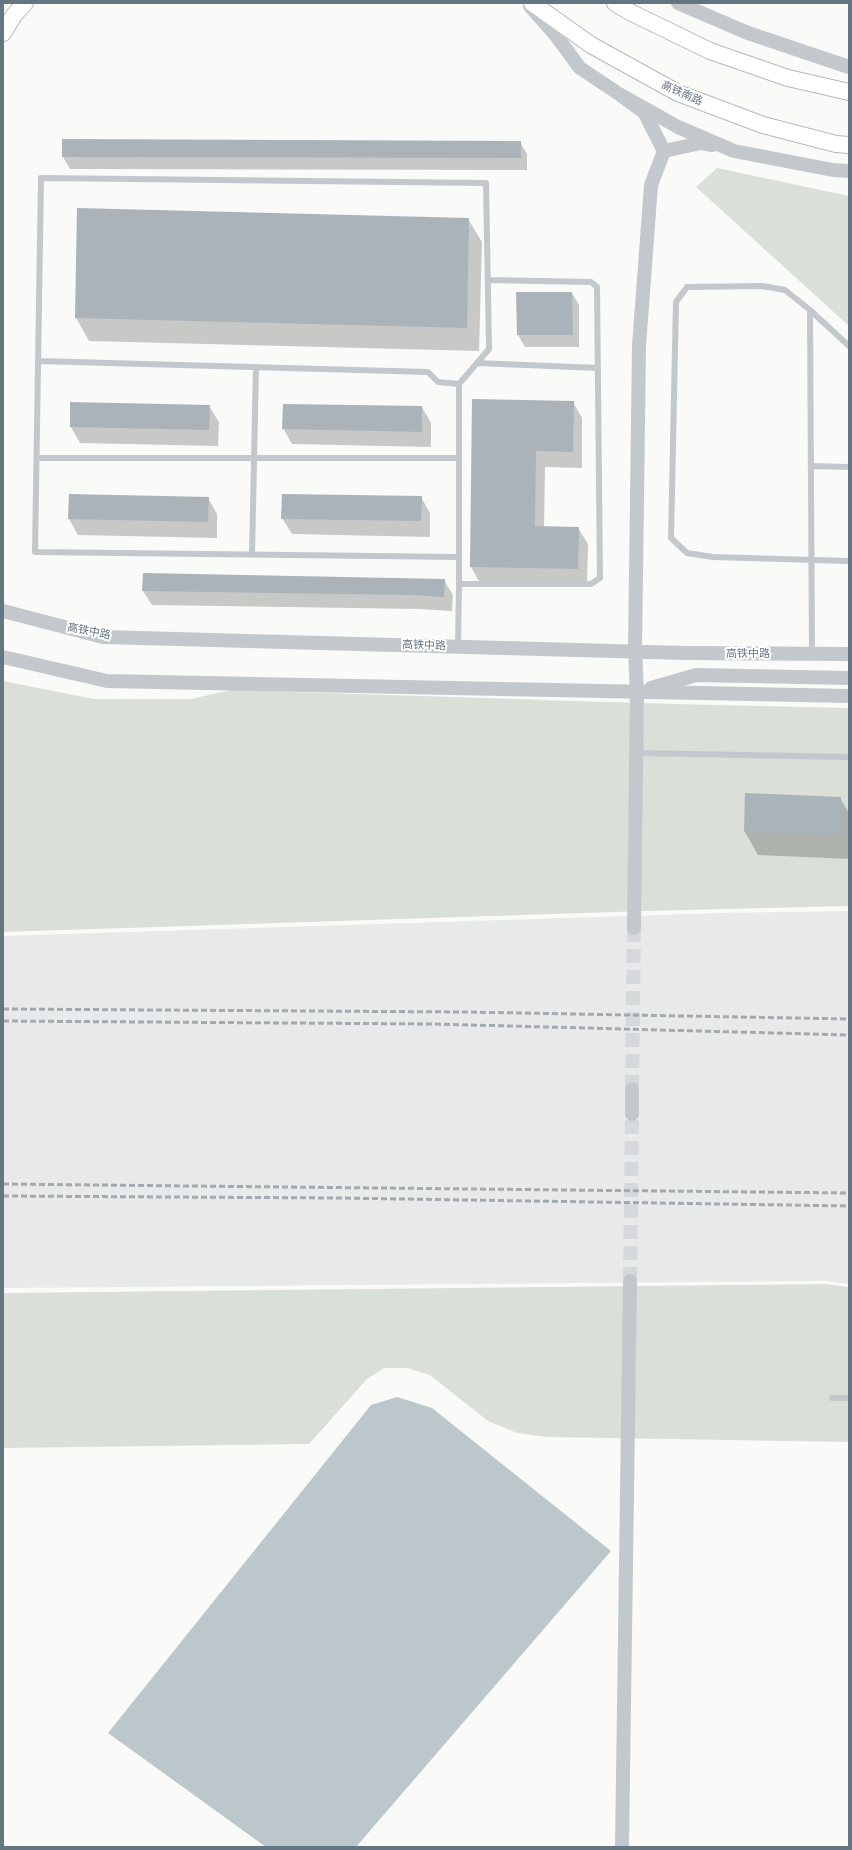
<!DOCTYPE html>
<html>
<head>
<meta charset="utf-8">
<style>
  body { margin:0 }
  #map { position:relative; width:852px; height:1850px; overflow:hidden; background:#fafaf8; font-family:"Exo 2",sans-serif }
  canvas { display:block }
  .frame { position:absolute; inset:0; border:4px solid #657683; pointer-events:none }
</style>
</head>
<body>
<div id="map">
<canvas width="852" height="1850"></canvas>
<div class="frame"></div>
</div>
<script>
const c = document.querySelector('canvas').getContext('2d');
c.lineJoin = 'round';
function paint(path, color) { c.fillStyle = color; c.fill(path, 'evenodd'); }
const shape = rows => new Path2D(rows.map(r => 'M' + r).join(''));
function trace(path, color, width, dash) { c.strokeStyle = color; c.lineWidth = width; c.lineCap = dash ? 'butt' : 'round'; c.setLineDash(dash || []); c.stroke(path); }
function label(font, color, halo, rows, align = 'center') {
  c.font = font + ' "Exo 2","Noto Sans SC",sans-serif'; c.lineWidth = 4; c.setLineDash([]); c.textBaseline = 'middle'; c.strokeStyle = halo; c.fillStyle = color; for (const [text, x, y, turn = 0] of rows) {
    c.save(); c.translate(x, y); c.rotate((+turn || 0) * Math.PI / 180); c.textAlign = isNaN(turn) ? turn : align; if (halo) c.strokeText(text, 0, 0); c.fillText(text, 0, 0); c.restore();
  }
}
const built = shape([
  [849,911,849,1284,825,1281,3,1288,3,936,722,913]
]);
const green = shape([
  [717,168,849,196,849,326,696,187],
  [3,681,94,699,191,699,231,690,673,704,849,708,849,906,644,911,3,932],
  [825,1284,849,1287,849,1442,548,1437,517,1433,488,1421,430,1375,407,1368,384,1368,367,1379,309,1444,3,1448,3,1293]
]);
const water = shape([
  [397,1397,432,1408,611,1551,356,1847,266,1847,108,1733,371,1405]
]);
const shadow = shape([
  [520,142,527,154,527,170,70,169,63,157],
  [468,219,482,242,479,351,89,341,76,318],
  [572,293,579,305,579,347,525,347,518,335],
  [473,400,573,402,582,418,582,468,545,467,544,528,578,528,588,544,587,585,480,583,471,567],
  [209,406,219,422,218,446,80,443,71,427],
  [422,407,431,423,431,447,292,444,283,428],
  [70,495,208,498,217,514,217,538,78,535,69,519],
  [421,497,430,513,430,537,292,534,282,518],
  [444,580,453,595,452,611,419,609,152,605,143,591],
  [840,798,849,813,849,859,758,855,745,832]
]);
const building = shape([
  [62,139,521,141,521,158,62,157],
  [77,208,469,218,467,328,75,318],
  [516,292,572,292,573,335,517,335],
  [472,399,574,401,573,452,536,451,535,526,579,527,578,569,470,567],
  [70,402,210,405,209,430,70,427],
  [283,404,422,406,422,432,282,429],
  [69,494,209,497,208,522,68,519],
  [282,494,422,496,421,521,281,519],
  [143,573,445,579,444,597,410,595,142,591],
  [745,793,841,797,839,836,744,832]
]);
const tertiaryTunnel = shape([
  [632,1089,634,928],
  [630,1281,632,1114]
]);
const service = shape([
  [810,310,812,654],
  [849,346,810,310,785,290,762,286,687,287,676,302,671,538,687,553,713,557,849,561],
  [38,361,428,372,438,382,459,384],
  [477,363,598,368],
  [37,458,459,458],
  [811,466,849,467],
  [252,555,256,367],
  [459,584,591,584,600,578,597,287,591,282,488,280],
  [458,646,459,584,459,384,489,349,486,183,41,178,35,552,459,557],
  [637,753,849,757],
  [832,1398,849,1398]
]);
const tertiary = shape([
  [678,3,748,33,849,67],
  [530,6,554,33,580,68,619,94,678,127,734,151,833,170,849,171],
  [619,94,644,112,664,151,651,185,639,346,635,651,637,692,634,928],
  [664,151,701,143,712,145],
  [3,611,103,637,686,653,849,654],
  [3,657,107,681,849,696],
  [651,688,696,675,849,678],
  [632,1114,632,1089],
  [622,1847,630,1281]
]);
const secondary = shape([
  [532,3,591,45,678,93,763,125,836,144,849,145],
  [615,3,632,13,710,51,788,78,849,92],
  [3,33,14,15,25,3]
]);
const rail = shape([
  [3,1009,465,1012,849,1019],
  [3,1021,434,1024,849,1035],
  [3,1184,849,1193],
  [3,1196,339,1198,849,1206]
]);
const streetNames = [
  ["高铁南路",682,93,24],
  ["高铁中路",89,631,11],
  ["高铁中路",424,645,2],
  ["高铁中路",748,653]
];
paint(built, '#e8e9e9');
paint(green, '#dadfd7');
paint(water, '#bbc7cb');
paint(shadow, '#0003');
paint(building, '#aab3b9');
trace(tertiaryTunnel, '#d5d9db', 14, [14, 7]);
trace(secondary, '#b3babf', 18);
trace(service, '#c3c8cc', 6);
trace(tertiary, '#c3c8cc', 14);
trace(secondary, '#fff', 16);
trace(rail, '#a2aab0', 3, [6, 3]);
label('11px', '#657683', '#fff', streetNames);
</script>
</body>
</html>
